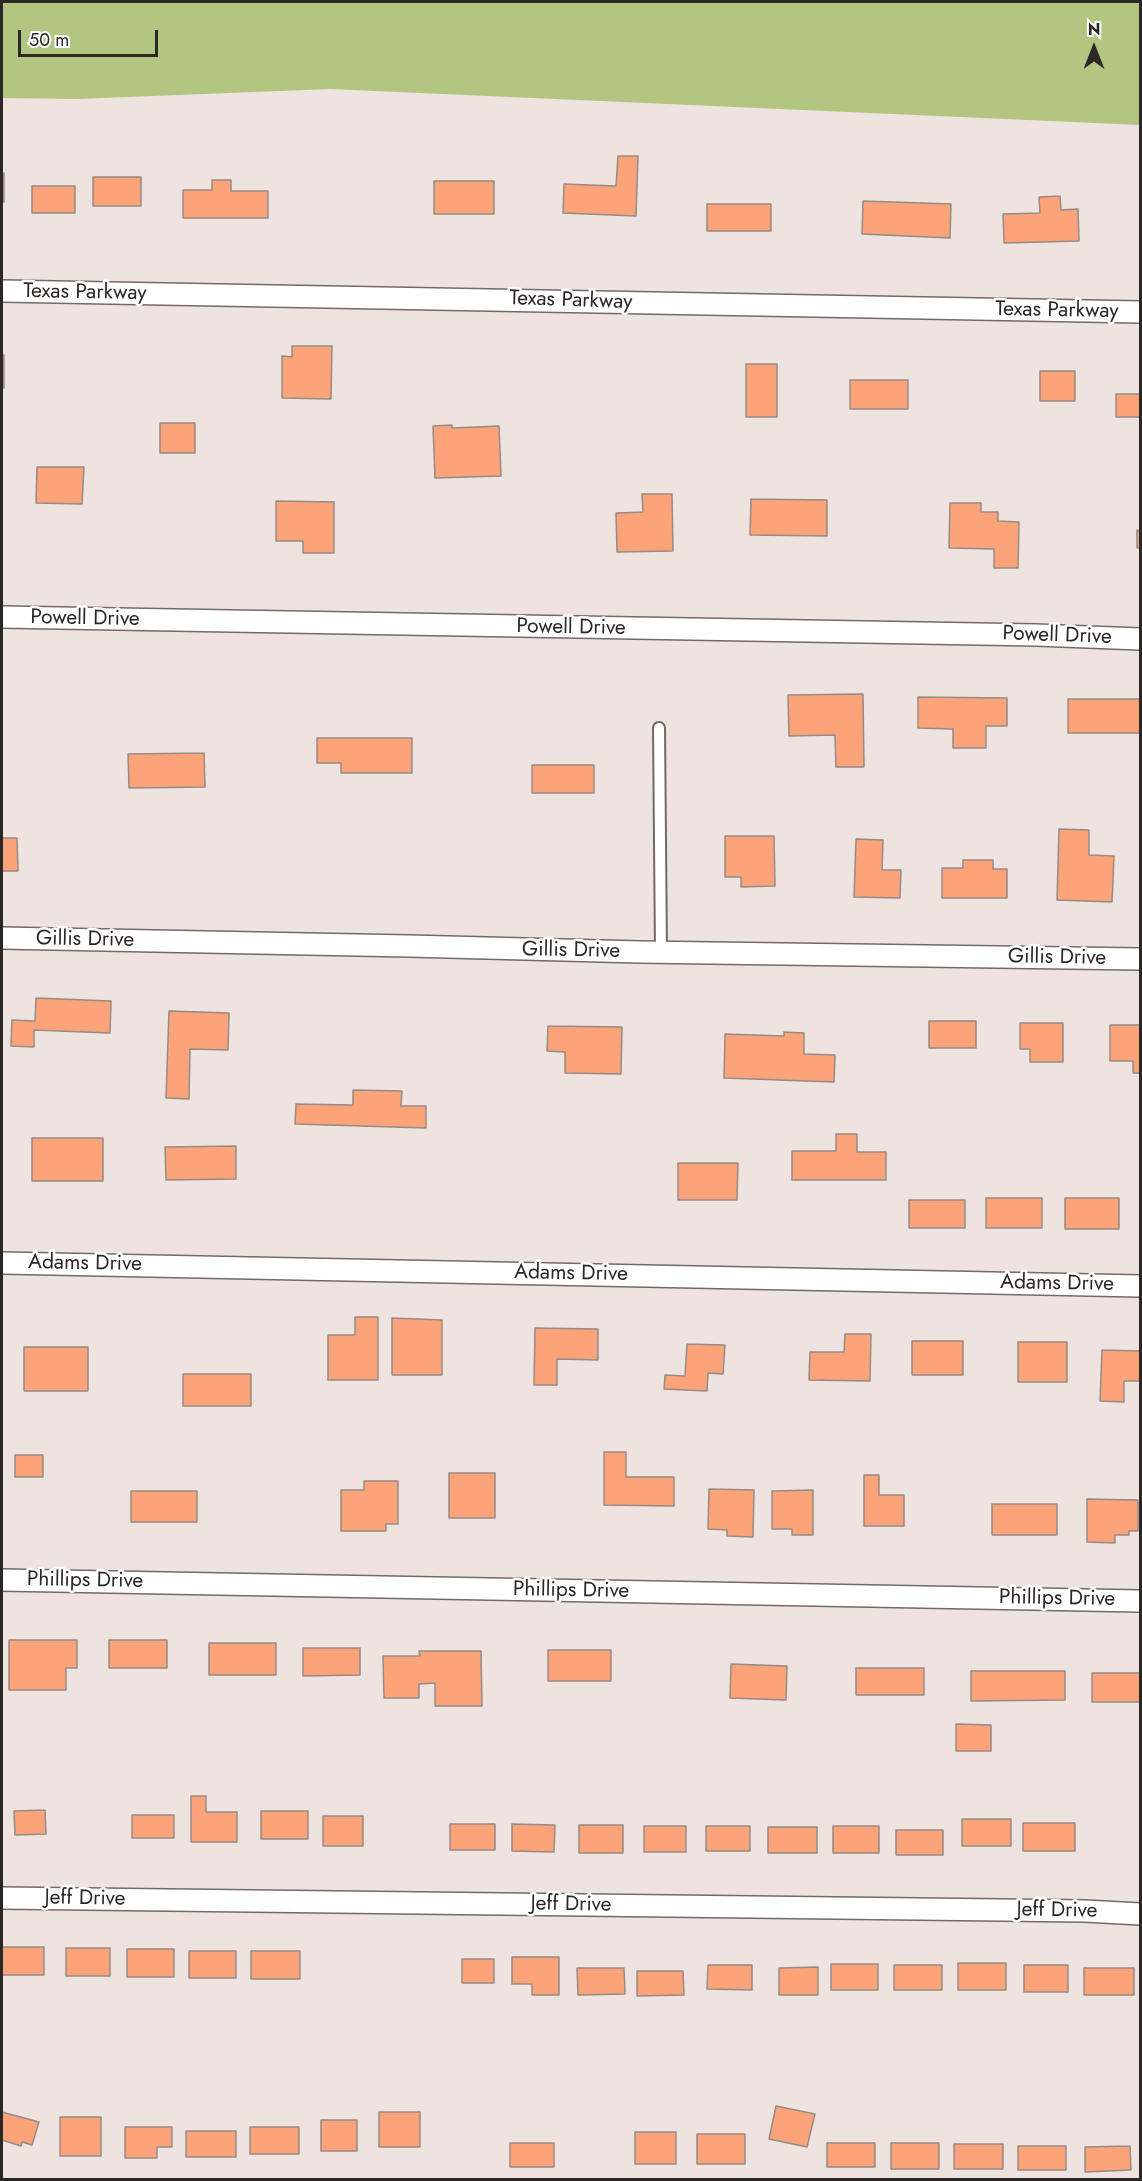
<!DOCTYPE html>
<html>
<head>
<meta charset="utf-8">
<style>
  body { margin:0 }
  #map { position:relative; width:1142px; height:2181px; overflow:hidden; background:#eee3df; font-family:Jost,sans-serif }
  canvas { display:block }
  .frame { position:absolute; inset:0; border:3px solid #2b2726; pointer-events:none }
  .north { position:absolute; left:1064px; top:18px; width:60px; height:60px; -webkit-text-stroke:4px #fff; paint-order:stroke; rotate:0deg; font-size:16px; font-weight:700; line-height:24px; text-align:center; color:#2b2726 }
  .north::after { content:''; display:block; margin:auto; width:21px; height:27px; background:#2b2726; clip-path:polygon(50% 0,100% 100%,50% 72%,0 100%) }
  .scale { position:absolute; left:18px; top:30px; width:140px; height:27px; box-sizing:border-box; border:3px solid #2b2726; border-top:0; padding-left:8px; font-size:18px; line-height:21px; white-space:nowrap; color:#2b2726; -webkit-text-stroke:4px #fff; paint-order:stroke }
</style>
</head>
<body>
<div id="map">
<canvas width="1142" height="2181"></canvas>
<div class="frame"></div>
<div class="north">N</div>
<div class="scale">50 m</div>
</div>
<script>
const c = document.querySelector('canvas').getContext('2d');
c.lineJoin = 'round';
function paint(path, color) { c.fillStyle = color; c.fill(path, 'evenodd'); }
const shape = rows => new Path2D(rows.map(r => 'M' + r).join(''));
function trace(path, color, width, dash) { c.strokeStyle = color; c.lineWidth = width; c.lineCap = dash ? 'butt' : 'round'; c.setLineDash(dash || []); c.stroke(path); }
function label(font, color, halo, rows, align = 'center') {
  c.font = font + ' Jost,sans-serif'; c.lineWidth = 5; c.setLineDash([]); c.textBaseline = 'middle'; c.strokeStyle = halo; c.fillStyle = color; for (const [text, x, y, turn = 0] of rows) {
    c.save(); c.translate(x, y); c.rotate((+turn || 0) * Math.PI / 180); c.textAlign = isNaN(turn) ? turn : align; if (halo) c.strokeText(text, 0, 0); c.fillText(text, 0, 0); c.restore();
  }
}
const green = shape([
  [2,2,1140,2,1140,125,330,89,77,99,2,98]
]);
const building = shape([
  [618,156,638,156,636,216,563,213,564,184,616,186,618,156],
  [2,173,4,173,4,202,2,202,2,173],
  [93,177,141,177,141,206,93,206,93,177],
  [212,180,231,180,231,191,268,191,268,218,183,218,183,190,212,190,212,180],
  [434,181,494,181,494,214,434,214,434,181],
  [32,186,75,186,75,213,32,213,32,186],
  [1060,196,1061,210,1078,209,1079,241,1004,243,1003,214,1040,213,1039,197,1060,196],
  [863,201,951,204,950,238,862,234,863,201],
  [707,204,771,204,771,231,707,231,707,204],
  [292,346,332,346,331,399,282,398,282,356,292,357,292,346],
  [2,355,4,355,4,388,2,388,2,355],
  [746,364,777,364,777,417,746,417,746,364],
  [1040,371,1075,371,1075,401,1040,401,1040,371],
  [850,380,908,380,908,409,850,409,850,380],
  [1116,394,1140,394,1140,417,1116,417,1116,394],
  [160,423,195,423,195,453,160,453,160,423],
  [452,425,452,428,499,426,501,476,435,478,433,426,452,425],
  [37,467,84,467,82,504,36,503,37,467],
  [642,494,672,494,673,551,617,552,616,513,643,512,642,494],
  [751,499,827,500,827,536,750,535,751,499],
  [276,501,334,502,334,553,303,553,303,541,276,541,276,501],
  [950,503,981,503,981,512,998,512,998,521,1019,522,1018,568,994,568,994,549,949,548,950,503],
  [1137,530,1140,531,1140,548,1137,548,1137,530],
  [863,694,864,767,836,767,835,735,789,736,788,695,863,694],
  [918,697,1007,698,1007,726,986,726,986,748,953,748,953,729,918,728,918,697],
  [1068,699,1140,699,1140,733,1068,733,1068,699],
  [317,738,412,738,412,773,341,773,341,763,317,763,317,738],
  [204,753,205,787,129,788,128,754,204,753],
  [532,765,594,765,594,793,532,793,532,765],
  [1059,829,1089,830,1089,855,1114,856,1112,902,1057,900,1059,829],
  [725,836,774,836,775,886,741,887,741,877,725,877,725,836],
  [2,838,17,838,18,871,2,871,2,838],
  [856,839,883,840,882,870,901,870,900,898,854,897,856,839],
  [963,860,993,860,993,869,1007,869,1007,898,942,898,942,868,963,868,963,860],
  [36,998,111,1001,110,1033,34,1030,34,1047,11,1046,12,1020,35,1021,36,998],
  [169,1011,229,1013,228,1050,190,1049,189,1099,166,1098,169,1011],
  [929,1021,976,1021,976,1048,929,1048,929,1021],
  [1020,1023,1063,1023,1063,1062,1030,1062,1030,1049,1020,1049,1020,1023],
  [1110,1025,1140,1025,1140,1073,1133,1073,1133,1061,1110,1061,1110,1025],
  [548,1026,622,1027,621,1074,565,1073,565,1052,547,1051,548,1026],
  [784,1032,804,1033,804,1054,835,1055,834,1082,724,1078,725,1034,784,1036,784,1032],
  [353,1090,402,1091,401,1106,426,1106,426,1128,295,1124,296,1104,353,1105,353,1090],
  [836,1134,857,1134,857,1152,886,1152,886,1180,792,1180,792,1151,836,1151,836,1134],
  [32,1138,103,1138,103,1181,32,1181,32,1138],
  [236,1146,236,1179,166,1180,165,1147,236,1146],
  [678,1163,738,1163,737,1200,678,1200,678,1163],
  [986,1198,1042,1198,1042,1228,986,1228,986,1198],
  [1065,1198,1119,1198,1119,1229,1065,1229,1065,1198],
  [909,1200,965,1200,965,1228,909,1228,909,1200],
  [355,1317,378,1317,378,1380,328,1380,328,1335,355,1335,355,1317],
  [392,1318,442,1320,442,1375,392,1375,392,1318],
  [535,1328,598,1329,598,1360,557,1359,557,1385,534,1385,535,1328],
  [845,1334,871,1334,870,1381,809,1380,810,1352,844,1352,845,1334],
  [912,1341,963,1341,963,1375,912,1375,912,1341],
  [1018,1342,1067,1342,1067,1382,1018,1382,1018,1342],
  [687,1344,725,1345,723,1374,708,1373,707,1391,664,1389,665,1375,685,1376,687,1344],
  [24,1347,88,1347,88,1391,24,1391,24,1347],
  [1102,1350,1140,1351,1140,1381,1124,1381,1124,1402,1100,1401,1102,1350],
  [183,1374,251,1374,251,1406,183,1406,183,1374],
  [604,1452,626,1452,626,1477,674,1477,674,1506,604,1505,604,1452],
  [15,1455,43,1455,43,1477,15,1477,15,1455],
  [449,1473,495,1473,495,1518,449,1518,449,1473],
  [864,1475,879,1475,879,1495,904,1495,904,1526,864,1526,864,1475],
  [364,1481,398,1481,398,1524,386,1524,386,1531,341,1531,341,1490,364,1490,364,1481],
  [709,1489,754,1490,753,1537,727,1536,727,1530,708,1529,709,1489],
  [813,1490,813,1535,792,1535,792,1529,772,1529,772,1491,813,1490],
  [131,1491,197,1491,197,1522,131,1522,131,1491],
  [1087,1499,1138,1500,1138,1531,1129,1531,1129,1535,1115,1535,1115,1543,1087,1542,1087,1499],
  [992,1504,1057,1504,1057,1535,992,1535,992,1504],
  [9,1640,77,1640,77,1668,66,1668,66,1690,9,1690,9,1640],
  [109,1640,167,1640,167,1668,109,1668,109,1640],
  [209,1643,276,1643,276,1675,209,1675,209,1643],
  [303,1648,360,1648,360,1675,303,1676,303,1648],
  [548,1650,611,1650,611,1681,548,1681,548,1650],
  [419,1651,481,1651,482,1706,435,1706,435,1683,419,1684,419,1698,384,1698,383,1656,420,1656,419,1651],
  [731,1664,787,1666,786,1700,730,1698,731,1664],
  [856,1668,924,1668,924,1695,856,1695,856,1668],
  [971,1671,1065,1671,1065,1700,971,1701,971,1671],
  [1092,1673,1140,1673,1140,1702,1092,1702,1092,1673],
  [956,1724,991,1725,991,1751,956,1751,956,1724],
  [191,1796,206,1796,206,1812,237,1812,237,1842,191,1842,191,1796],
  [45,1810,46,1834,15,1835,14,1811,45,1810],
  [261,1811,308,1811,308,1839,261,1839,261,1811],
  [132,1815,174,1815,174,1838,132,1838,132,1815],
  [323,1816,363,1816,363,1846,323,1846,323,1816],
  [962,1819,1011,1819,1011,1846,962,1846,962,1819],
  [1023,1823,1075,1823,1075,1851,1023,1851,1023,1823],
  [450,1824,495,1824,495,1850,450,1850,450,1824],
  [512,1824,555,1825,554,1852,512,1851,512,1824],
  [579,1825,623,1825,623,1853,579,1853,579,1825],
  [644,1826,686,1826,686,1852,644,1852,644,1826],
  [706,1826,750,1826,750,1851,706,1851,706,1826],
  [833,1826,879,1826,879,1853,833,1853,833,1826],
  [768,1827,817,1827,817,1853,768,1853,768,1827],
  [896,1830,943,1830,943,1855,896,1855,896,1830],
  [2,1947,44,1947,44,1975,2,1975,2,1947],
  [66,1948,110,1948,110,1976,66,1976,66,1948],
  [127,1949,174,1949,174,1977,127,1977,127,1949],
  [189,1951,236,1951,236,1978,189,1978,189,1951],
  [251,1951,300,1951,300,1979,251,1979,251,1951],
  [512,1957,559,1957,559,1995,532,1995,532,1984,512,1984,512,1957],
  [462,1959,494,1959,494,1983,462,1983,462,1959],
  [958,1963,1006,1963,1006,1990,958,1990,958,1963],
  [831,1964,878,1964,878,1990,831,1990,831,1964],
  [708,1965,752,1965,752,1990,707,1989,708,1965],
  [894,1965,942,1965,942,1990,894,1990,894,1965],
  [1024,1965,1068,1965,1068,1992,1024,1992,1024,1965],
  [818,1967,818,1995,779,1995,779,1968,818,1967],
  [577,1968,624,1968,625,1994,578,1995,577,1968],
  [1084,1968,1134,1968,1134,1995,1084,1995,1084,1968],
  [637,1971,683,1971,684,1995,637,1996,637,1971],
  [776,2106,815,2114,807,2147,769,2139,776,2106],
  [2,2112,39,2122,32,2145,22,2142,21,2146,2,2140,2,2112],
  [379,2112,420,2112,420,2147,379,2147,379,2112],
  [60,2117,101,2117,101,2156,60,2156,60,2117],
  [321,2120,357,2120,357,2151,321,2151,321,2120],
  [125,2127,172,2127,172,2147,157,2147,157,2158,125,2158,125,2127],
  [250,2127,299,2127,299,2154,250,2154,250,2127],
  [186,2131,236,2131,236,2157,186,2157,186,2131],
  [635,2132,676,2132,676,2164,635,2164,635,2132],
  [697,2134,745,2134,745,2164,697,2164,697,2134],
  [510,2143,554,2143,554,2167,510,2167,510,2143],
  [827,2143,875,2143,875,2167,827,2167,827,2143],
  [891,2143,939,2143,939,2169,891,2169,891,2143],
  [954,2144,1003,2144,1003,2169,954,2169,954,2144],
  [1018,2146,1066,2146,1066,2170,1018,2170,1018,2146],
  [1130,2146,1131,2170,1085,2172,1085,2147,1130,2146]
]);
const lane = shape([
  [659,728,661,953]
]);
const street = shape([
  [2,291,1140,312],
  [2,617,1036,635,1140,639],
  [2,938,409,946,640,952,1140,959],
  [2,1263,1140,1286],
  [2,1580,1140,1601],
  [2,1898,1085,1911,1140,1914]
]);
const streetNames = [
  ["Texas Parkway",85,293,1],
  ["Texas Parkway",571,301,2],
  ["Texas Parkway",1057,311,1],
  ["Powell Drive",85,619,1],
  ["Powell Drive",571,628,1],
  ["Powell Drive",1057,636,2],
  ["Gillis Drive",85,940,1],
  ["Gillis Drive",571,951,1],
  ["Gillis Drive",1057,958,1],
  ["Adams Drive",85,1264,1],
  ["Adams Drive",571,1274,1],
  ["Adams Drive",1057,1284,1],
  ["Phillips Drive",85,1581,1],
  ["Phillips Drive",571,1591,1],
  ["Phillips Drive",1057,1599,1],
  ["Jeff Drive",85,1899,1],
  ["Jeff Drive",571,1905,1],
  ["Jeff Drive",1057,1911,1]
];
paint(green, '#b2c682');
paint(building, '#fca379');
trace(building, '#958b87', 1.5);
trace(lane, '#736a66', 14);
trace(street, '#736a66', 24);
trace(lane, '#fff', 10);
trace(street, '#fff', 21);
label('21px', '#2b2726', '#fff', streetNames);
</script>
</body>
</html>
